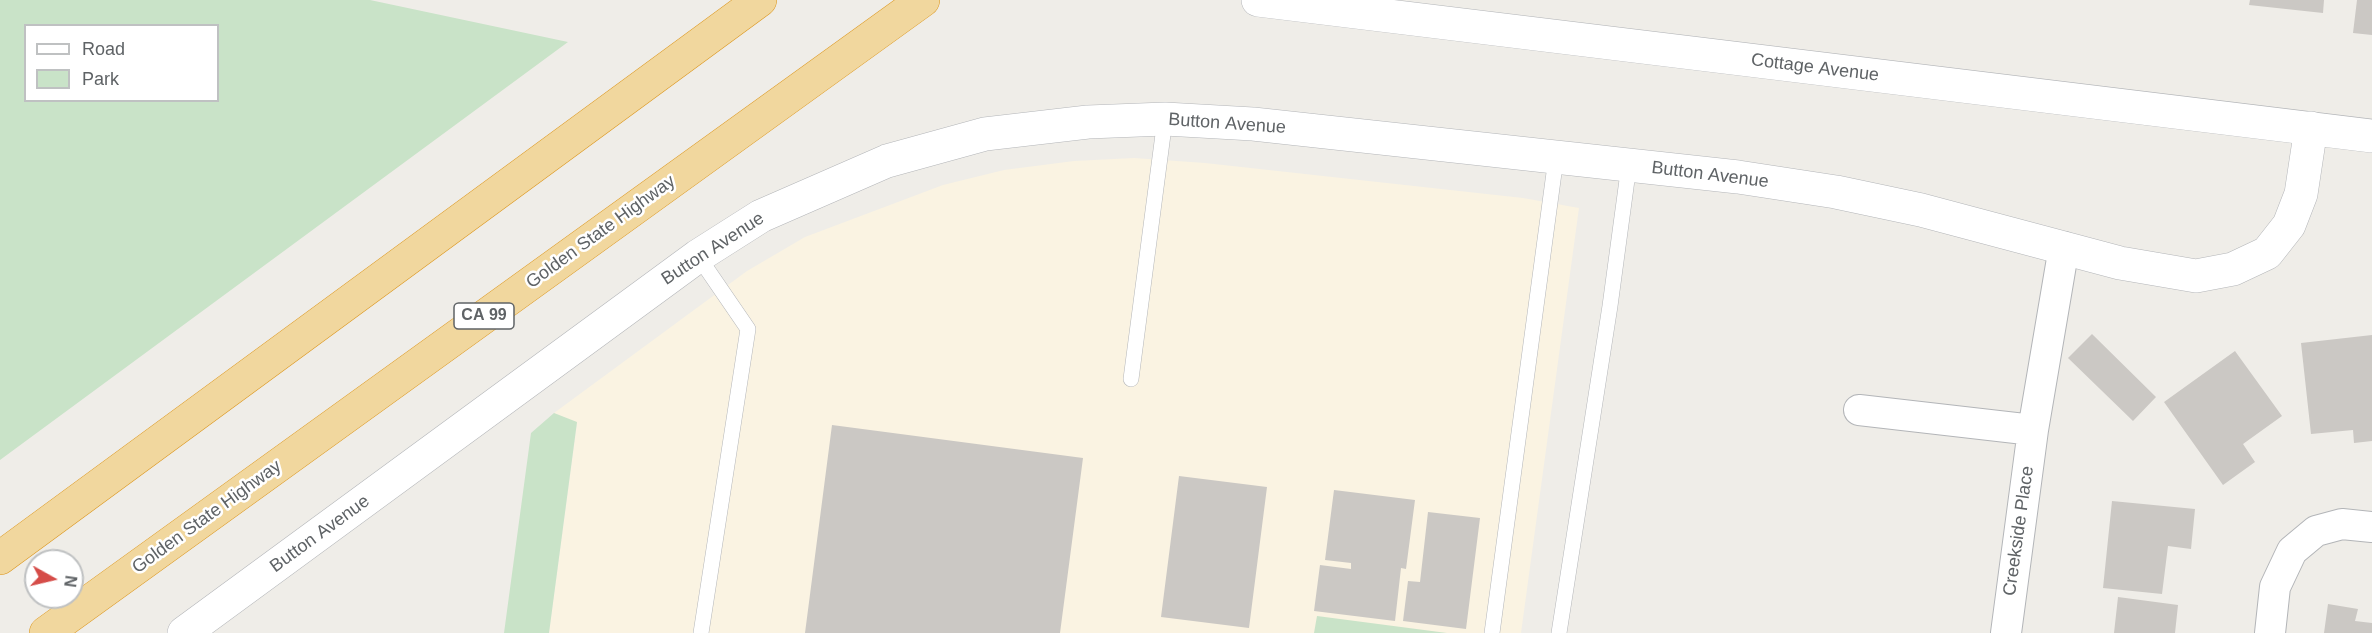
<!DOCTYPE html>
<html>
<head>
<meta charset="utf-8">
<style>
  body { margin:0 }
  #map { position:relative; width:2372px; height:633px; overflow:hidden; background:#efede8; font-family:Helvetica,sans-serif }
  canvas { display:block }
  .legend { position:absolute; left:24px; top:24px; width:195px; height:78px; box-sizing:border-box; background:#fff; border:2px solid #bfc1c2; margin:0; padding:8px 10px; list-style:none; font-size:18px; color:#5f6366 }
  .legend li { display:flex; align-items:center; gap:12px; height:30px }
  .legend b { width:30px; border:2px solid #bfc1c2 }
  .north { position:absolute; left:24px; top:549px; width:60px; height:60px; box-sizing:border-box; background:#fff; border:2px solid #bfc1c2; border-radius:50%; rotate:98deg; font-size:16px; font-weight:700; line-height:24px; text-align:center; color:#5f6366 }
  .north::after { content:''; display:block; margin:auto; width:21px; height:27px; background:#d54c48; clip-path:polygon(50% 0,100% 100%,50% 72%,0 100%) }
</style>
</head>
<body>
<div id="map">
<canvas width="2372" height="633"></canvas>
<ul class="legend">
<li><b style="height:8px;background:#fff"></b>Road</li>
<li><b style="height:16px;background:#c9e3c8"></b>Park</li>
</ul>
<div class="north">N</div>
</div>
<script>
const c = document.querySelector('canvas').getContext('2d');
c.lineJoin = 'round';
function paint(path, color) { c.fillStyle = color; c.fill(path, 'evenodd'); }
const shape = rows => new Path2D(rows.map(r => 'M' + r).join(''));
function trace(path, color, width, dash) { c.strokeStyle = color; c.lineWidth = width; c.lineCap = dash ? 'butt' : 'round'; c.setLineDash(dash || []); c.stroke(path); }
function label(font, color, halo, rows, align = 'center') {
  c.font = font + ' Helvetica,sans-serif'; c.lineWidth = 5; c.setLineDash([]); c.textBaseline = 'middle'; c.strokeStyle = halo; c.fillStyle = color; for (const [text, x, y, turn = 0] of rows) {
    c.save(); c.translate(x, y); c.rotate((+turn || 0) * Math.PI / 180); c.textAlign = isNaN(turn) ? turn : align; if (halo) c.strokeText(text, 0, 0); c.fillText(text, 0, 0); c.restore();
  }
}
const commercial = shape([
  [1134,158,1205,163,1523,198,1579,208,1521,633,549,633,577,423,554,413,747,271,805,237,943,185,1004,170,1074,161]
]);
const green = shape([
  [0,0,370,0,568,42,0,460],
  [26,26,218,26,218,100,26,100],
  [554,413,577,422,549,633,504,633,531,433],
  [1317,616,1447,633,1314,633]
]);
const building = shape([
  [2250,0,2324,0,2323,13,2249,5],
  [2357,0,2372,0,2372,35,2353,33],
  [2092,334,2156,397,2133,421,2068,358],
  [2372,335,2372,441,2354,443,2353,430,2311,434,2301,343],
  [2235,351,2282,416,2243,444,2255,462,2223,485,2164,402],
  [832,425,1083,458,1060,633,805,633],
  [1179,476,1267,487,1249,628,1161,617],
  [1334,490,1415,500,1406,569,1401,568,1395,621,1314,611,1320,565,1351,569,1351,563,1325,560],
  [2112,501,2195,509,2191,549,2168,546,2162,594,2103,588],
  [1428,512,1480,518,1466,629,1403,621,1408,581,1420,582],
  [2118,597,2178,605,2175,633,2114,633],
  [2328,604,2358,609,2355,621,2372,623,2372,633,2324,633]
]);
const service = shape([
  [698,256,748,329,701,633],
  [1131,379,1165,119],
  [1492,633,1556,158],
  [1559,633,1610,306,1629,165]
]);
const minor = shape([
  [1859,410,2033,430],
  [2006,633,2033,430,2064,247],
  [2270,633,2275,587,2292,551,2316,531,2342,524,2372,527]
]);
const tertiary = shape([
  [1258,0,2372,136],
  [184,633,698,256,761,216,887,161,985,134,1088,122,1165,119,1253,124,1738,177,1836,192,1921,210,2120,263,2196,276,2233,269,2267,253,2289,225,2301,194,2311,128]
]);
const motorway = shape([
  [0,558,760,0],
  [46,633,923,0]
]);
const shields = [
  [484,316,60]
];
const shieldNames = [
  ["CA 99",484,316]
];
const streetNames = [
  ["Cottage Avenue",1815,68,7],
  ["Button Avenue",1227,124,4],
  ["Button Avenue",1710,175,7],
  ["Golden State Highway",601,232,-36],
  ["Button Avenue",713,249,-33],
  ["Golden State Highway",207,517,-36],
  ["Creekside Place",2019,531,-82],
  ["Button Avenue",320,534,-36]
];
paint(commercial, '#faf3e2');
paint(green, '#c9e3c8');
paint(building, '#cbc8c4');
trace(service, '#b3b5b8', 16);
trace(minor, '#b3b5b8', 32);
trace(tertiary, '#b3b5b8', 34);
trace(motorway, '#db951c', 34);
trace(service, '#fff', 15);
trace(minor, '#fff', 30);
trace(tertiary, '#fff', 33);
trace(motorway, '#f1d79e', 33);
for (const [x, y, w] of shields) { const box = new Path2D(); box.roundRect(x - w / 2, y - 13, w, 26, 4.5); c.fillStyle = '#fff'; c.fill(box); trace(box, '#5f6366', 1.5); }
label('bold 16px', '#5f6366', null, shieldNames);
label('18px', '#5f6366', '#fff', streetNames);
</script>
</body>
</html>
